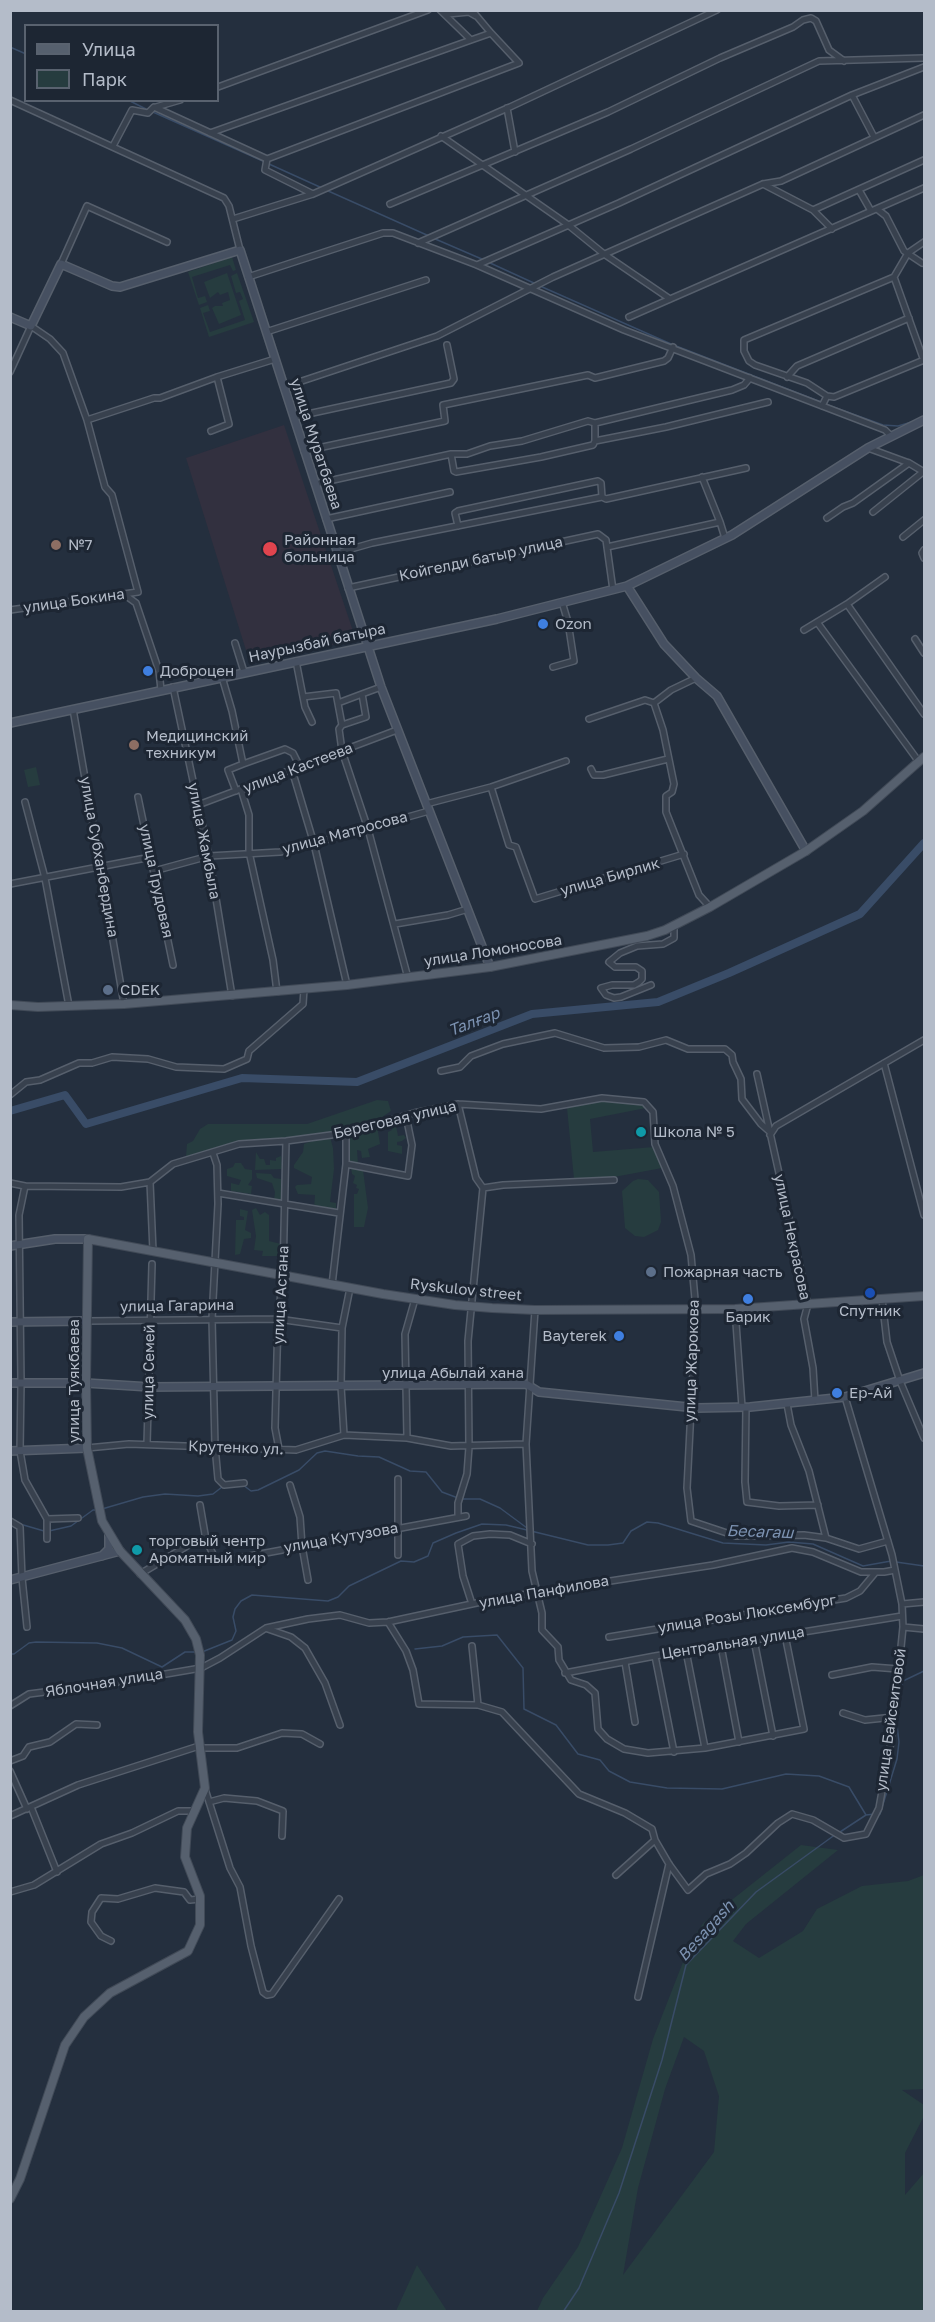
<!DOCTYPE html>
<html>
<head>
<meta charset="utf-8">
<style>
  body { margin:0 }
  #map { position:relative; width:935px; height:2322px; overflow:hidden; background:#242f3e; font-family:"Golos Text",sans-serif }
  canvas { display:block }
  .frame { position:absolute; inset:0; border:12px solid #b4bcc9; pointer-events:none }
  .legend { position:absolute; left:24px; top:24px; width:195px; height:78px; box-sizing:border-box; background:#1d2633; border:2px solid #59626f; margin:0; padding:8px 10px; list-style:none; font-size:18px; color:#b4bcc9 }
  .legend li { display:flex; align-items:center; gap:12px; height:30px }
  .legend b { width:30px; border:2px solid #59626f }
</style>
</head>
<body>
<div id="map">
<canvas width="935" height="2322"></canvas>
<div class="frame"></div>
<ul class="legend">
<li><b style="height:8px;background:#56606e"></b>Улица</li>
<li><b style="height:16px;background:#263c3f"></b>Парк</li>
</ul>
</div>
<script>
const c = document.querySelector('canvas').getContext('2d');
c.lineJoin = 'round';
function paint(path, color) { c.fillStyle = color; c.fill(path, 'evenodd'); }
const shape = rows => new Path2D(rows.map(r => 'M' + r).join(''));
function trace(path, color, width, dash) { c.strokeStyle = color; c.lineWidth = width; c.lineCap = dash ? 'butt' : 'round'; c.setLineDash(dash || []); c.stroke(path); }
function label(font, color, halo, rows, align = 'center') {
  c.font = font + ' "Golos Text",sans-serif'; c.lineWidth = 6; c.setLineDash([]); c.textBaseline = 'middle'; c.strokeStyle = halo; c.fillStyle = color; for (const [text, x, y, turn = 0] of rows) {
    c.save(); c.translate(x, y); c.rotate((+turn || 0) * Math.PI / 180); c.textAlign = isNaN(turn) ? turn : align; if (halo) c.strokeText(text, 0, 0); c.fillText(text, 0, 0); c.restore();
  }
}
const medical = shape([
  [284,425,356,640,250,663,186,458]
]);
const green = shape([
  [232,257,236,270,233,271,230,265,192,277,198,298,205,296,207,302,199,305,188,272],
  [227,273,241,315,219,324,212,308,215,306,223,306,222,303,230,300,228,292,220,295,218,292,210,298,204,282],
  [237,273,254,322,209,337,200,308,208,305,210,311,203,313,210,332,245,320,239,301,243,299,240,292,236,293,231,276],
  [36,767,40,785,28,787,24,770],
  [377,1100,388,1101,391,1111,373,1123,336,1134,235,1144,194,1159,186,1156,187,1144,193,1141,200,1129,208,1124,307,1124],
  [601,1101,642,1104,646,1108,590,1119,593,1152,654,1147,662,1168,614,1177,574,1179,567,1108],
  [393,1124,396,1126,398,1136,404,1135,406,1138,402,1141,397,1142,397,1145,402,1146,402,1154,388,1151,388,1132,392,1130],
  [377,1126,380,1144,368,1149,370,1157,362,1158,361,1151,357,1150,358,1165,347,1163,351,1131],
  [323,1137,330,1137,333,1148,334,1169,330,1202,336,1203,336,1209,314,1209,315,1195,298,1194,295,1187,297,1185,311,1184,312,1177,294,1168,294,1165,303,1152,304,1144],
  [256,1152,260,1159,264,1159,266,1165,270,1165,270,1160,276,1161,276,1158,281,1156,282,1169,255,1170],
  [235,1163,241,1163,245,1169,252,1170,252,1179,248,1185,252,1186,251,1194,231,1191,231,1183,239,1185,241,1180,227,1176,227,1169,233,1167],
  [351,1167,363,1170,368,1208,364,1227,354,1227,354,1194,357,1194,359,1189,356,1188,357,1185,353,1183,355,1176,352,1174],
  [256,1173,271,1174,274,1178,281,1179,281,1200,274,1200,275,1192,272,1183,257,1178],
  [638,1179,648,1180,659,1192,661,1222,658,1230,644,1237,635,1236,625,1228,622,1191,633,1181],
  [256,1208,260,1215,265,1212,269,1215,269,1241,281,1244,280,1256,262,1256,263,1251,254,1250,256,1236,252,1210],
  [240,1209,248,1211,245,1230,251,1233,251,1238,244,1239,240,1254,235,1255,236,1220,244,1220,244,1217,240,1216],
  [801,1845,838,1850,746,1924,733,1941,759,1958,803,1931,817,1909,862,1886,908,1881,924,1875,924,2089,902,2090,924,2105,924,2116,905,2153,905,2195,924,2173,924,2311,537,2311,543,2298,578,2247,622,2148,653,2039,692,1939,704,1922],
  [684,2037,704,2051,719,2096,714,2152,623,2275,638,2188,665,2089],
  [417,2265,447,2311,396,2311]
]);
const stream = shape([
  [10,47,26,54],
  [128,100,146,109],
  [153,112,265,162],
  [269,164,322,188],
  [326,190,429,236],
  [433,238,484,260],
  [488,262,536,284],
  [540,286,671,344,821,402],
  [825,404,883,425,898,426,915,421],
  [243,1485,251,1491,258,1490,299,1470,317,1453,325,1451,358,1456,379,1457,410,1471,426,1472,442,1492,458,1498],
  [463,1499,480,1499,500,1508,527,1528],
  [102,1509,143,1497,165,1494,198,1496,213,1494,222,1487],
  [20,1524,44,1531],
  [49,1531,71,1526,93,1510,98,1510],
  [531,1531,588,1545,608,1545,623,1543,631,1531,647,1522,658,1523,723,1543,766,1545,789,1542,813,1544,863,1566,891,1561],
  [896,1562,924,1566],
  [415,1649,442,1646,463,1637,497,1635,523,1668,524,1709,556,1725,578,1754,600,1760,609,1771,630,1782,667,1788,722,1789,786,1774,819,1776,849,1787,866,1815],
  [202,1652,232,1640,236,1631,233,1617,235,1609,241,1601,252,1595,328,1601,338,1597,349,1586,401,1561,414,1562,428,1556,433,1543,456,1533,482,1524,506,1525,527,1530],
  [10,1654,14,1654,29,1643,36,1642,97,1643,122,1648,162,1667,185,1652,195,1652],
  [898,1697,903,1681,924,1671],
  [880,1814,897,1759,899,1742,896,1717],
  [840,1832,866,1815,875,1814],
  [563,2312,579,2288,619,2193,662,2060,686,1965,756,1892,836,1834]
]);
const river = shape([
  [10,1111,65,1095,86,1124,242,1078,357,1082,532,1014,658,1002,729,973,860,914,924,843]
]);
const street = shape([
  [443,11,448,14,469,12,476,16],
  [475,14,491,33],
  [218,87,428,10],
  [852,95,874,137],
  [10,100,224,198,229,206,240,250],
  [156,107,180,100],
  [507,108,515,152],
  [210,133,471,40],
  [441,136,567,224,604,254,670,299],
  [113,146,132,110,148,113,154,107,267,159,265,170,313,194],
  [267,159,519,63,491,33,471,40,440,10],
  [763,184,813,210,924,160],
  [859,190,871,211],
  [390,204,608,112,720,58,793,27,803,20,811,18,816,21,829,50,844,61],
  [877,209,886,216,904,251,922,263],
  [813,210,832,229],
  [233,219,313,194,510,107,717,10],
  [924,242,908,253,894,277,924,361],
  [418,243,631,149,819,61,924,58],
  [61,264,87,206,167,242],
  [477,265,619,203,852,95,924,67],
  [248,277,383,233,393,233,477,265,624,330,885,430,890,435],
  [629,317,924,188],
  [266,332,426,280],
  [10,372,31,326,50,339,63,353,87,420],
  [787,377,797,366,909,318],
  [284,387,437,336,553,277,763,184,781,181,924,115],
  [827,396,807,383,755,365,749,361,744,351,744,340,894,277],
  [822,406,827,396,834,397,924,360],
  [294,417,451,383,454,379,447,345],
  [211,431,229,424,217,377,275,359],
  [595,441,666,427,768,402],
  [868,448,909,463,924,472],
  [304,451,445,421,443,405,588,375,595,378,664,361,668,358,673,347],
  [451,454,454,471,456,472,541,457,593,445,595,441,595,423],
  [702,477,720,522],
  [315,484,451,454,467,454,490,446,522,441,588,421,595,423,732,390,744,385,750,378],
  [873,512,923,472],
  [827,518,843,507,853,503,909,463],
  [326,519,450,492],
  [458,526,455,513,458,511,598,481,601,483,602,497],
  [903,537,924,520],
  [607,547,720,522,725,538],
  [924,550,922,553,924,558],
  [337,553,372,543,602,497,606,499,746,468],
  [348,588,598,534,606,540,613,590],
  [125,595,136,603,159,671,161,690],
  [847,604,885,577],
  [10,610,138,592,112,495,105,487,87,420,154,398,160,398,217,377],
  [817,622,919,762],
  [804,630,847,604,924,714],
  [915,639,924,653],
  [235,643,244,672],
  [296,661,305,707,312,722],
  [553,667,574,661,568,622,562,602],
  [222,677,232,711,243,764,228,770,236,791],
  [696,678,671,690,654,703,663,730,674,784,672,792,666,796,666,812,699,895,710,907],
  [173,687,209,856,232,996],
  [303,697,336,693,342,725,339,729,342,751,368,829,408,978],
  [338,703,362,694],
  [73,709,124,1004],
  [589,719,645,700,654,703],
  [342,725,366,717,362,694,381,687],
  [243,764,285,749,293,753,300,767],
  [591,769,594,775,603,775,668,759],
  [292,770,314,844,347,985],
  [491,787,509,845,516,847,535,899,684,854],
  [241,789,249,815,249,852,273,960,277,992],
  [138,797,173,965],
  [25,802,45,878,69,1006],
  [426,804,491,787,566,761],
  [198,805,397,730],
  [154,871,209,856,280,852,294,849,429,811],
  [10,884,151,857],
  [395,924,448,915,468,909],
  [651,985,621,997,614,998,606,995,601,988,612,985,634,985,639,982,642,979,642,971,636,967,615,967,609,962,620,953,637,946,663,944,674,938,674,925],
  [884,1063,924,1215],
  [441,1071,460,1067,471,1056,503,1044,555,1033,604,1048,639,1047,666,1040,688,1049,725,1049,732,1055,733,1062,741,1079,742,1099,761,1124,769,1131],
  [757,1074,808,1304,804,1319,813,1368,815,1401],
  [10,1095,26,1082,40,1080,79,1063,92,1063,112,1057,148,1059,176,1067,224,1069,247,1059,249,1051,303,1004,304,989],
  [770,1135,776,1126,924,1040],
  [213,1153,217,1165,218,1204,212,1319,215,1446,218,1479,224,1485,244,1483],
  [346,1164,408,1176,412,1145,406,1116],
  [150,1182,153,1251],
  [10,1183,25,1186,121,1187,150,1182,173,1164,239,1144,286,1141,346,1133,414,1113,458,1104,541,1109,602,1098,644,1102,653,1112,655,1144,673,1186,691,1255,696,1310,687,1488,691,1521,736,1536,804,1535,826,1538,859,1549,888,1541],
  [25,1186,19,1215,21,1383,20,1451,25,1480,47,1519,47,1539],
  [483,1188,503,1185,614,1180],
  [218,1193,339,1213],
  [332,1285,346,1164,346,1133],
  [882,1299,887,1342,900,1381,924,1438],
  [735,1309,742,1407],
  [535,1310,526,1444,532,1571,542,1613,542,1630,558,1647,559,1660,571,1680,586,1685,595,1693,598,1729,607,1739,624,1749,648,1753,705,1748,804,1729,785,1635],
  [87,1321,278,1319,342,1328],
  [787,1404,791,1425,809,1471,826,1538],
  [746,1407,745,1482,747,1502,779,1506,818,1505],
  [344,1435,341,1386,342,1328,350,1288],
  [407,1438,405,1334,415,1299],
  [147,1444,152,1264],
  [87,1448,129,1444,296,1450,344,1435,407,1438,451,1446,526,1444],
  [279,1449,275,1428,278,1319,283,1275,286,1141],
  [290,1485,300,1517,302,1546,308,1580],
  [200,1505,206,1540,217,1562,466,1516],
  [458,1517,458,1503,467,1474,469,1447,468,1341,483,1188,476,1178,458,1104],
  [47,1519,78,1518],
  [10,1521,20,1527,22,1578,27,1627],
  [398,1555,398,1479],
  [140,1574,197,1540,206,1540],
  [472,1604,463,1576,458,1544,473,1536,490,1534,510,1535,532,1544],
  [902,1604,924,1602],
  [388,1622,406,1651,413,1670,419,1704,478,1705,502,1712,579,1794,625,1813,652,1829,655,1840],
  [903,1627,924,1629],
  [268,1629,291,1637,305,1648,325,1683,340,1725],
  [609,1637,846,1598,860,1591,875,1573],
  [754,1640,773,1736],
  [472,1646,478,1705],
  [721,1646,739,1742],
  [686,1651,705,1748],
  [655,1656,674,1752],
  [625,1662,635,1722],
  [565,1673,655,1656,902,1616],
  [832,1675,872,1667,898,1669],
  [10,1706,29,1694,107,1684,201,1668,220,1658,266,1628,308,1619,340,1615,369,1623,388,1622,495,1599,713,1565,792,1548,813,1552,861,1572,884,1572,895,1570],
  [843,1713,865,1720,894,1717],
  [10,1761,23,1756,29,1747,50,1742,76,1724,97,1725],
  [10,1771,27,1809],
  [205,1789,230,1868,240,1887,251,1946,263,1992,267,1995,272,1994,339,1899],
  [209,1802,224,1798,257,1801,283,1811,282,1836],
  [31,1807,57,1872],
  [10,1816,78,1785,199,1746,203,1748,237,1748,282,1733,302,1734,320,1744],
  [616,1875,655,1840,669,1864,688,1890,706,1874,730,1864,746,1853,778,1823,792,1814,813,1820,844,1838,866,1834,879,1808,892,1736,903,1627,902,1604,892,1555,845,1397],
  [10,1892,34,1885,101,1844,132,1833,178,1811,195,1811],
  [111,1941,101,1936,91,1922,92,1912,101,1898,118,1899,155,1888,184,1892,190,1900,200,1899],
  [638,1997,669,1864]
]);
const secondary = shape([
  [10,317,31,326,61,264,112,286,120,287,240,250,381,687,490,967],
  [627,586,664,644,696,678,717,696,806,851],
  [10,723,497,619,627,586,732,535,868,448,924,420],
  [10,1246,55,1239,88,1239],
  [10,1322,87,1321],
  [10,1383,86,1383,150,1387,526,1384,539,1392,697,1408,750,1407,845,1397,924,1373],
  [10,1451,87,1448],
  [102,1556,109,1549,109,1534],
  [10,1580,120,1551]
]);
const primary = shape([
  [10,1005,38,1007,124,1004,347,985,490,967,647,936,665,930,710,907,806,851,863,811,924,757],
  [10,2199,20,2179,65,2045,84,2017,110,1993,188,1951,200,1925,200,1896,185,1857,187,1828,205,1788,198,1732,200,1655,196,1639,185,1620,120,1551,102,1521,87,1448,86,1383,88,1239,383,1294,455,1305,492,1308,535,1310,735,1309,924,1296]
]);
const markers = [
  [56,545,6,"#8d6e63"],
  [270,549,8,"#e0444e"],
  [543,624,6,"#3f7fe0"],
  [148,671,6,"#3f7fe0"],
  [134,745,6,"#8d6e63"],
  [108,990,6,"#5c6f8a"],
  [641,1132,6,"#0f9aa8"],
  [651,1272,6,"#5c6f8a"],
  [870,1293,6,"#1a4fb4"],
  [748,1299,6,"#3f7fe0"],
  [619,1336,6,"#3f7fe0"],
  [837,1393,6,"#3f7fe0"],
  [137,1550,6,"#0f9aa8"]
];
const streetNames = [
  ["улица Муратбаева",316,444,72],
  ["Койгелди батыр улица",481,559,-12],
  ["улица Бокина",74,601,-8],
  ["Наурызбай батыра",317,643,-12],
  ["улица Кастеева",298,768,-21],
  ["улица Матросова",345,833,-15],
  ["улица Жамбыла",204,841,79],
  ["улица Субханбердина",99,857,80],
  ["улица Бирлик",610,877,-16],
  ["улица Трудовая",156,881,78],
  ["улица Ломоносова",493,951,-9],
  ["Береговая улица",395,1120,-13],
  ["улица Некрасова",792,1237,78],
  ["Ryskulov street",466,1290,6],
  ["улица Астана",281,1295,-87],
  ["улица Гагарина",177,1306,-1],
  ["улица Жарокова",692,1361,-88],
  ["улица Семей",149,1372,-89],
  ["улица Абылай хана",453,1373],
  ["улица Туякбаева",74,1381,-90],
  ["Крутенко ул.",236,1448,2],
  ["улица Кутузова",341,1538,-10],
  ["улица Панфилова",544,1592,-10],
  ["улица Розы Люксембург",747,1614,-9],
  ["Центральная улица",733,1643,-9],
  ["Яблочная улица",104,1683,-9],
  ["улица Байсеитовой",891,1720,-82]
];
const poiNames = [
  ["Районная",284,540],
  ["больница",284,557],
  ["№7",68,545],
  ["Ozon",555,624],
  ["Доброцен",160,671],
  ["Медицинский",146,736],
  ["техникум",146,753],
  ["CDEK",120,990],
  ["Школа № 5",653,1132],
  ["Пожарная часть",663,1272],
  ["Спутник",870,1311,"center"],
  ["Барик",748,1317,"center"],
  ["Bayterek",607,1336,"right"],
  ["Ер-Ай",849,1393],
  ["торговый чентр",149,1541],
  ["Ароматный мир",149,1558]
];
const waterNames = [
  ["Талғар",474,1022,-21],
  ["Бесагаш",760,1532,2],
  ["Besagash",706,1931,-48]
];
paint(medical, '#32303f');
paint(green, '#263c3f');
trace(stream, '#394c67', 1.5);
trace(river, '#394c67', 8);
trace(street, '#565f6c', 8);
trace(secondary, '#565f6c', 10);
trace(primary, '#414a57', 10);
trace(street, '#38414e', 5);
trace(secondary, '#465061', 7);
trace(primary, '#56606e', 8);
for (const [x, y, r, color] of markers) { const dot = new Path2D(); dot.arc(x, y, r, 0, 2 * Math.PI); c.fillStyle = color; c.fill(dot); trace(dot, '#1d2633', 2); }
label('15px', '#b4bcc9', '#1d2633', streetNames);
label('15px', '#b4bcc9', '#1d2633', poiNames, 'left');
label('italic 16px', '#7c92b1', '#1d2633', waterNames);
</script>
</body>
</html>
